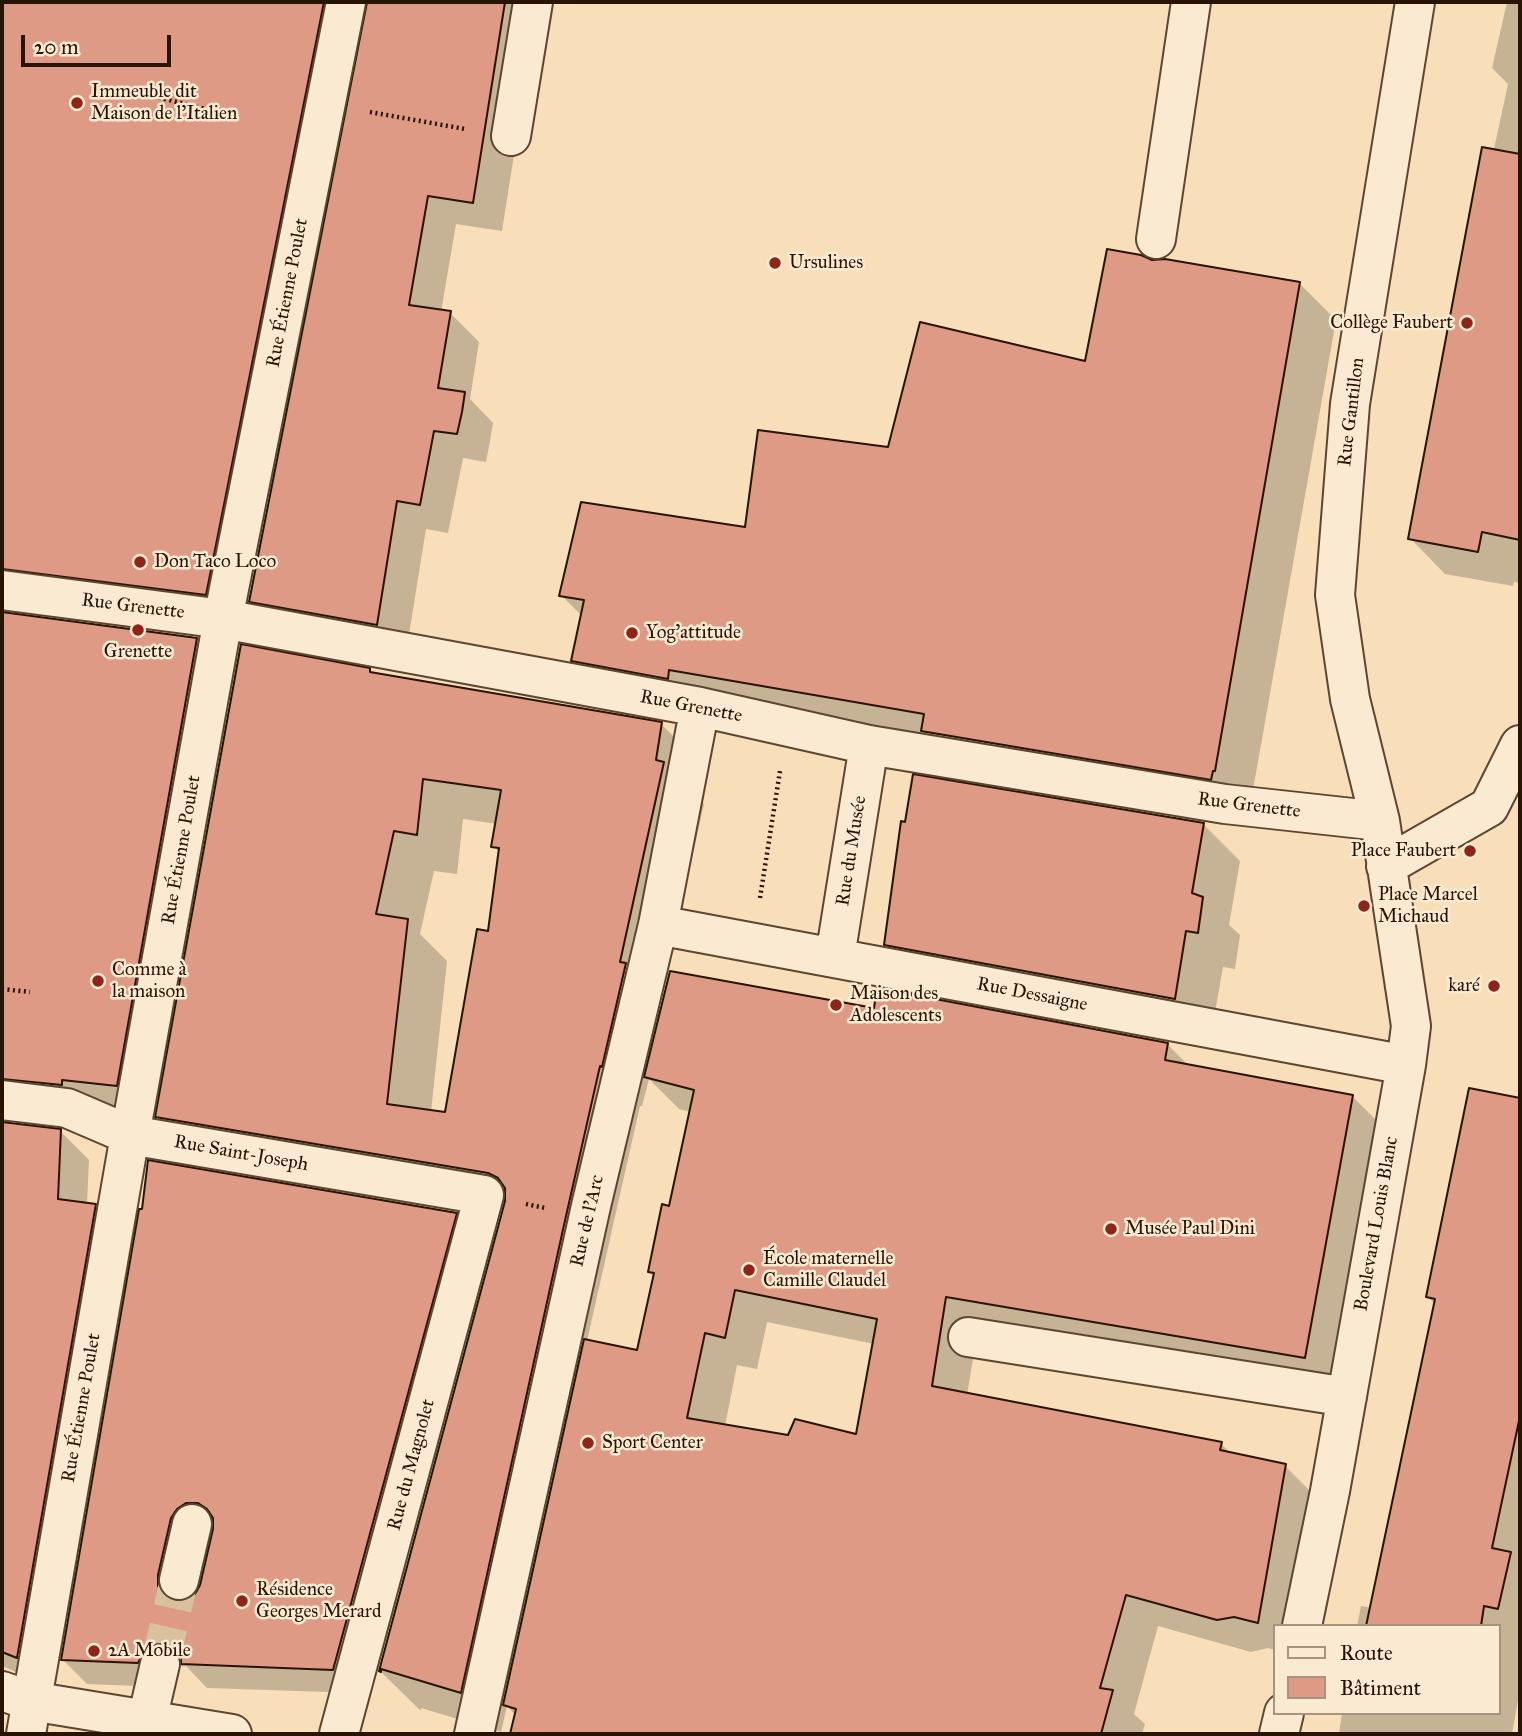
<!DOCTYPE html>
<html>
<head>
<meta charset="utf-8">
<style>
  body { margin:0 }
  #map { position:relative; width:1522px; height:1736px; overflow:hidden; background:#f8dfb9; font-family:"IM FELL Great Primer",serif }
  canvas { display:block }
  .frame { position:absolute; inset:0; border:4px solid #291302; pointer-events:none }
  .legend { position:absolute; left:1273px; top:1624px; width:228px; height:91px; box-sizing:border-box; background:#faead2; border:2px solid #a6947f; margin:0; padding:9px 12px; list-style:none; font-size:21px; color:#291302 }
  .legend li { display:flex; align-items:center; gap:14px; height:35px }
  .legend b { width:35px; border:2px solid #a6947f }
  .scale { position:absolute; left:21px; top:35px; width:150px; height:32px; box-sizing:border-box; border:4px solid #291302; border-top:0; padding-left:9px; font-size:21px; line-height:24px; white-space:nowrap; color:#291302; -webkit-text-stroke:5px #faead2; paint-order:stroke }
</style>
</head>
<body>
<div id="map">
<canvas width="1522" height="1736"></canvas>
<div class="frame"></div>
<ul class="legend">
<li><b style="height:9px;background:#faead2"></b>Route</li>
<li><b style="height:19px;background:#de9a84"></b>Bâtiment</li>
</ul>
<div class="scale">20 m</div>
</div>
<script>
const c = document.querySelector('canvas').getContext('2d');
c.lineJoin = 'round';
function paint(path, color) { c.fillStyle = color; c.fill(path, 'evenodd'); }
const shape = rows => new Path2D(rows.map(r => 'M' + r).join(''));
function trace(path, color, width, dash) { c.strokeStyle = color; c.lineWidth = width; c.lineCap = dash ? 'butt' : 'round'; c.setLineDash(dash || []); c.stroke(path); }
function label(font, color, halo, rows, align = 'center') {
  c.font = font + ' "IM FELL Great Primer",serif'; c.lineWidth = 5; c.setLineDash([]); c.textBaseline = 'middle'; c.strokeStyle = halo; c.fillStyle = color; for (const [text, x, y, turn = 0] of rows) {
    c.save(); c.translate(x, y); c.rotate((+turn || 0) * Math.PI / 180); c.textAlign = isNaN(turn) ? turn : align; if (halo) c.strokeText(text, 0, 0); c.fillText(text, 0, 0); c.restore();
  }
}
const shadow = shape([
  [2,2,538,2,502,231,456,224,441,312,450,313,479,342,470,399,493,423,490,441,486,462,463,458,448,533,426,529,406,653,280,630,251,601,369,9,359,16,234,623,14,605,9,615,197,639,225,668,145,1114,13,1116,9,1125,60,1131,89,1160,87,1204,95,1205,124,1234,46,1685,2,1666],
  [1507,2,1520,2,1520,583,1514,582,1513,586,1445,574,1410,538,1508,84,1492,68],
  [1152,262,1299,283,1336,320,1250,807,609,697,573,660,583,617,561,595,746,529,890,449,1086,363],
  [369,670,374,674,661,724,701,764,697,797,704,804,659,1007,875,1010,1167,1044,1189,1066,1352,1096,1385,1129,1338,1389,978,1329,967,1395,1221,1444,1232,1454,1285,1466,1318,1499,1295,1626,1275,1626,1275,1650,1268,1648,1251,1652,1158,1626,1134,1714,1145,1724,1142,1734,512,1734,516,1716,507,1706,501,1732,421,1708,421,1711,380,1671,505,1209,198,1157,157,1117],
  [463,819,497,824,493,846,500,853,489,933,447,1114,431,1112,447,961,420,934,434,871,457,874],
  [649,1079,679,1109,691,1112,670,1208,649,1272,655,1277,638,1352,587,1341,640,1106,642,1106],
  [767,1322,874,1344,857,1436,789,1437,725,1426,737,1365,757,1369],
  [1203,824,1240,861,1229,925,1240,935,1235,969,1223,967,1211,1035,923,982,886,944],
  [1471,1090,1520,1100,1520,1689,1512,1734,1339,1734,1342,1713,1499,1713,1499,1626,1357,1626,1361,1606,1372,1608,1436,1305,1428,1297],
  [141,1211,456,1214,480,1239,357,1693,207,1688,186,1666,179,1667,169,1673,162,1687,87,1684,63,1660],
  [211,1527,215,1527,202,1586,196,1597,181,1603,195,1543,201,1533]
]);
const building = shape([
  [2,2,324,2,206,595,2,569,2,2],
  [367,2,505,2,473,203,428,196,409,305,451,311,438,388,465,392,462,412,457,434,434,431,420,505,397,501,377,625,249,602,367,2],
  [1482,147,1520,154,1520,540,1482,532,1478,552,1408,539,1482,147],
  [1107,249,1141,255,1152,260,1165,259,1300,282,1215,771,1213,771,1211,780,921,731,924,714,669,670,668,679,571,661,584,600,559,596,581,502,745,527,758,430,888,447,920,322,1085,361,1107,249],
  [2,612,197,638,117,1086,62,1080,62,1085,2,1079,2,612],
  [241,644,370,668,370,672,662,722,656,760,664,762,620,962,626,963,602,1067,600,1066,564,1225,461,1693,381,1669,381,1672,379,1671,505,1201,505,1188,498,1178,488,1173,155,1117,241,644],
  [423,779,501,790,491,847,499,848,488,931,477,929,445,1112,387,1104,408,919,376,914,394,831,417,835,423,779],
  [913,774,1204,823,1192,893,1203,897,1198,933,1186,931,1175,999,884,945,901,821,905,822,913,774],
  [670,971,874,1008,877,988,1168,1043,1165,1060,1353,1095,1305,1358,946,1297,932,1386,1222,1442,1220,1450,1286,1464,1258,1623,1234,1617,1217,1620,1126,1595,1100,1688,1113,1690,1101,1734,510,1734,516,1709,503,1705,584,1339,637,1350,654,1273,648,1272,662,1204,669,1206,694,1090,644,1077,670,971],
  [735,1290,877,1319,856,1434,795,1419,788,1435,687,1418,705,1333,725,1338,735,1290],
  [1469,1088,1520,1098,1520,1416,1492,1548,1511,1552,1498,1609,1484,1606,1481,1626,1366,1626,1435,1299,1426,1297,1469,1088],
  [2,1122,61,1129,58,1199,96,1204,17,1658,2,1652,2,1122],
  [148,1160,457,1213,333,1670,181,1664,181,1657,175,1649,164,1643,154,1643,145,1649,138,1663,61,1660,139,1209,142,1209,148,1160],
  [186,1503,198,1503,207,1509,213,1518,213,1529,200,1585,195,1594,186,1601,175,1601,164,1595,158,1586,158,1575,171,1518,177,1509,186,1503]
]);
const minorTunnel = shape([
  [160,1664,179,1580]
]);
const path = shape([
  [148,95,214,111],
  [370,112,465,129],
  [760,898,780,771],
  [2,989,30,992],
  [526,1204,545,1208]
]);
const minor = shape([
  [511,136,533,2],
  [1156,239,1191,2],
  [2,590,223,619,700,707,869,745,1225,804,1380,821],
  [1386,866,1489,807,1520,745],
  [658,925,1406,1065],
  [835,957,869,745],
  [2,1100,67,1108,130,1135,484,1195,339,1734],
  [968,1337,1347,1397],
  [179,1580,192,1524],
  [1302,1626,1330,1491,1406,1065,1411,1026,1380,821,1350,699,1335,595,1350,404,1415,2],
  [2,1691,31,1701,232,1734],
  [147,1720,160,1664],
  [26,1734,130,1135,223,619,346,2],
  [474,1734,591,1206,658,925,700,707],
  [1279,1734,1284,1713]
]);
const markers = [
  [77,103,7,"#8f2418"],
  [775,263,7,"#8f2418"],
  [1467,323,7,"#8f2418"],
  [140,562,7,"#8f2418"],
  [138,630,7,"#8f2418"],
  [632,633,7,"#8f2418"],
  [1470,851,7,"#8f2418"],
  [1364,906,7,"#8f2418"],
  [98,981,7,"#8f2418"],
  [1494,986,7,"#8f2418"],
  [836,1005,7,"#8f2418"],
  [1111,1229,7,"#8f2418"],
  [749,1270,7,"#8f2418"],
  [588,1443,7,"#8f2418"],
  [242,1601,7,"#8f2418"],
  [94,1651,7,"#8f2418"]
];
const poiNames = [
  ["Immeuble dit",91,92],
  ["Maison de l'Italien",91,114],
  ["Ursulines",789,263],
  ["Collège Faubert",1453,323,"right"],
  ["Don Taco Loco",154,562],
  ["Yog'attitude",646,633],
  ["Grenette",138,652,"center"],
  ["Place Faubert",1456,851,"right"],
  ["Place Marcel",1378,895],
  ["Michaud",1378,917],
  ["Comme à",112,970],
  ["la maison",112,992],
  ["karé",1480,986,"right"],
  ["Maison des",850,994],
  ["Adolescents",850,1016],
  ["Musée Paul Dini",1125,1229],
  ["École maternelle",763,1259],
  ["Camille Claudel",763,1281],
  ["Sport Center",602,1443],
  ["Résidence",256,1590],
  ["Georges Merard",256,1612],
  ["2A Mobile",108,1651]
];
const streetNames = [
  ["Rue Étienne Poulet",288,293,-79],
  ["Rue Gantillon",1352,412,-83],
  ["Rue Grenette",133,607,7],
  ["Rue Grenette",691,707,11],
  ["Rue Grenette",1249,806,7],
  ["Rue Étienne Poulet",182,850,-80],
  ["Rue du Musée",852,851,-81],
  ["Rue Dessaigne",1032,995,11],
  ["Rue Saint-Joseph",241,1154,10],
  ["Rue de l'Arc",588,1221,-77],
  ["Boulevard Louis Blanc",1377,1224,-80],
  ["Rue Étienne Poulet",82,1408,-80],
  ["Rue du Magnolet",412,1465,-75]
];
paint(shadow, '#0003');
paint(building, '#de9a84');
trace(building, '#291302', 2);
trace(minorTunnel, '#d9c09e', 38, [38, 19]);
trace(minor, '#5d4630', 42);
trace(path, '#291302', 4.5, [2, 3.5]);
trace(minor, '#faead2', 38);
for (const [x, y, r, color] of markers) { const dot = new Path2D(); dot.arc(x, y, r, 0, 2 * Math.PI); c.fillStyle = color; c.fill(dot); trace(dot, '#faead2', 2.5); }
label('19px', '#291302', '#faead2', poiNames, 'left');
label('19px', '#291302', '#faead2', streetNames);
</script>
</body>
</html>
